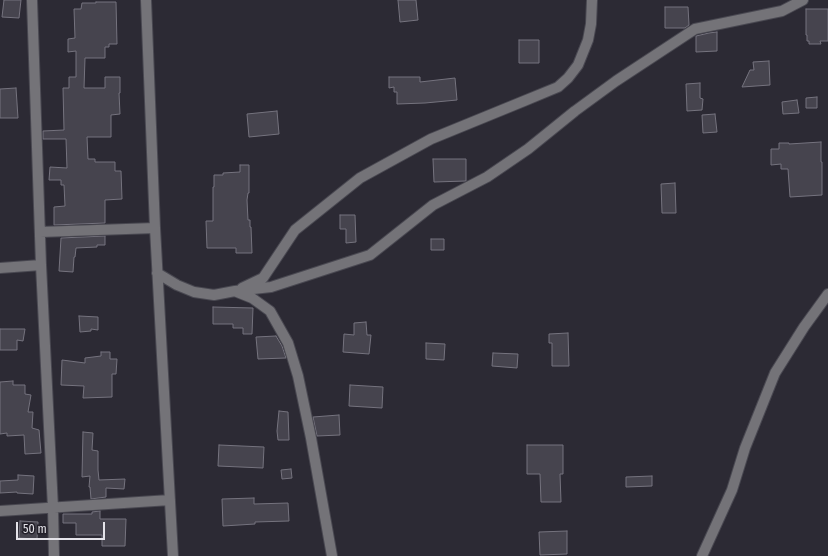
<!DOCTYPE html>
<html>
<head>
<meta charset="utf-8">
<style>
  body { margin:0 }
  #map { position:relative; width:828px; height:556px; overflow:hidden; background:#2c2a34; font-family:"Fira Sans Condensed",sans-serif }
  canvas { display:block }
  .scale { position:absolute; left:16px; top:522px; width:89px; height:18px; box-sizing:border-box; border:2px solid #e4e3e9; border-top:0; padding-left:5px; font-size:12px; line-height:14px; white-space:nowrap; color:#e4e3e9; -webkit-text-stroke:3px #23202a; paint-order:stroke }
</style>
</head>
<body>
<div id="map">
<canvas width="828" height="556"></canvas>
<div class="scale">50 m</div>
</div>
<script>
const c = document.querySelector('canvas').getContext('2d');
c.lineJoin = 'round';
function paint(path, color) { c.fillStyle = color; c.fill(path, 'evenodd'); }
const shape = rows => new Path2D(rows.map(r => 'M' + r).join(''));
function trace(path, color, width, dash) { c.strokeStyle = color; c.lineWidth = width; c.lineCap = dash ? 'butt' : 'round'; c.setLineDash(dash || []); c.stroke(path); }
const building = shape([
  [4,0,21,0,19,18,2,17,4,0],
  [398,0,416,0,418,20,400,22,398,0],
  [96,2,116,2,117,44,109,44,109,47,105,47,105,58,85,58,84,88,105,88,105,77,120,77,120,93,119,93,120,114,111,115,111,137,87,137,88,159,95,159,95,162,115,162,115,171,121,171,122,199,105,200,105,223,54,225,54,207,65,206,64,185,61,185,61,180,49,180,50,167,67,168,66,139,43,139,43,131,64,130,63,88,69,88,69,77,76,77,76,51,68,52,68,39,75,38,74,9,81,9,82,3,96,3,96,2],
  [665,7,688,7,689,25,685,28,665,28,665,7],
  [806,9,828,9,828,41,820,41,821,44,809,44,809,41,807,41,807,35,806,35,806,9],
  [717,32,717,51,696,52,696,36,709,33,717,32],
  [519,40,539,40,539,63,519,63,519,40],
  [769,61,770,85,742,87,750,70,754,70,753,62,769,61],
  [389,77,420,77,420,82,455,78,457,100,425,103,397,104,397,92,394,92,394,87,389,88,389,77],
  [700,83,700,98,703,99,702,110,687,111,686,84,700,83],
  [16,88,18,118,0,118,0,89,16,88],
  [817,97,817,108,806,108,806,98,817,97],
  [797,100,799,113,783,114,782,102,797,100],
  [277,111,279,134,249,137,247,114,277,111],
  [715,114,717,132,703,133,702,115,715,114],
  [821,142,821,162,822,162,822,195,790,197,788,169,781,169,781,164,771,165,771,149,779,149,779,143,789,143,789,144,821,142],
  [433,159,466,159,466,181,434,182,433,159],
  [240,165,249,165,249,193,248,193,247,200,248,220,250,220,250,227,251,227,252,253,236,253,236,248,207,248,206,221,213,221,213,187,214,187,214,175,223,175,223,173,240,172,240,165],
  [675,183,676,213,662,213,661,184,675,183],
  [340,215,355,215,356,242,346,243,346,229,340,229,340,215],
  [105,236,105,245,97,245,97,247,76,248,75,257,74,257,73,272,59,271,61,238,105,236],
  [431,239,444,239,444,250,431,250,431,239],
  [213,307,253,308,252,334,243,334,243,328,233,328,233,324,213,324,213,307],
  [79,316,98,317,98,330,91,329,91,331,80,332,79,316],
  [366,322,367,335,371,335,369,354,343,352,344,334,354,335,354,323,366,322],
  [0,329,25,329,23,341,17,340,17,350,0,350,0,329],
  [568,333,569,366,552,366,552,343,549,343,549,334,568,333],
  [276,336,282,346,286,358,258,359,256,337,276,336],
  [426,343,445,344,444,360,426,359,426,343],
  [101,352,110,352,110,359,117,359,116,374,112,374,112,397,83,398,84,386,61,385,62,360,85,363,85,358,101,356,101,352],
  [493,353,518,354,517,368,492,366,493,353],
  [13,381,13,385,25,385,25,394,31,395,28,412,33,412,32,428,39,430,41,453,25,454,24,435,7,436,7,433,0,434,0,382,13,381],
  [350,385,383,387,382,408,349,406,350,385],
  [279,411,288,412,289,440,278,440,277,431,279,411],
  [339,415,340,435,317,436,313,417,339,415],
  [83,432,93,433,92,450,98,451,98,470,99,480,125,479,124,489,106,488,106,497,91,499,90,487,89,487,90,476,82,477,83,432],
  [219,445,264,447,263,468,218,466,219,445],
  [527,445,563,445,563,474,560,474,561,502,541,502,540,474,527,474,527,445],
  [291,469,292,478,282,479,281,470,291,469],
  [18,475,34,476,33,494,17,493,17,492,0,493,0,481,18,480,18,475],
  [652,476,652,486,626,487,626,477,652,476],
  [254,498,254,504,288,503,289,521,255,522,255,524,223,526,222,499,254,498],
  [100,511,100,519,126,519,125,546,102,546,102,535,76,535,76,523,63,523,63,514,92,514,92,512,100,511],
  [20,521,38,522,37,539,19,538,20,521],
  [567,531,567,554,540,555,539,532,567,531]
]);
const minor = shape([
  [32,0,41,265,53,508,54,556],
  [146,0,155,228,173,556],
  [40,232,155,228],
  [0,268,41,265],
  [157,273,177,285,194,292,214,295,235,291,271,287,370,255,433,205,487,177,528,149,575,111,616,81,695,29,782,11,803,0],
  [242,288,263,278,295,230,360,178,431,139,524,101,558,87,568,78,578,65,588,40,591,24,592,0],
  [237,292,252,298,270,311,288,343,298,376,311,438,332,556],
  [0,511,170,500],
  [702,556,732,490,745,448,775,373,804,327,828,294]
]);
paint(building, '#46444e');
trace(building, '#75737e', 1);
trace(minor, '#494851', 12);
trace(minor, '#747378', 10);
</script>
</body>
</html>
